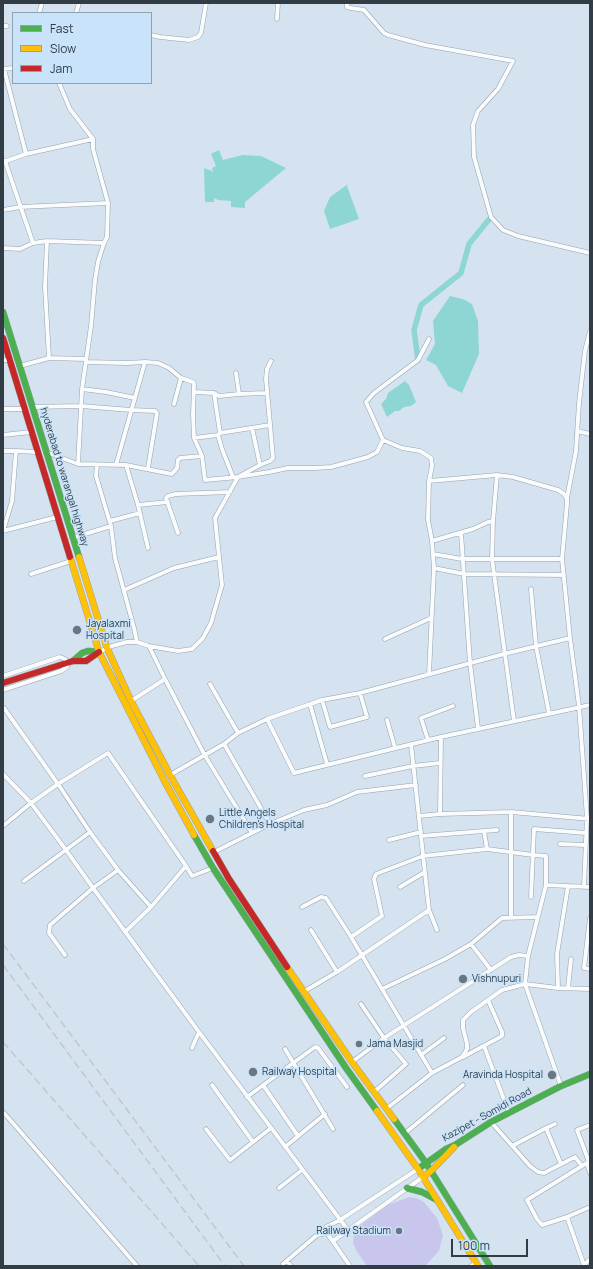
<!DOCTYPE html>
<html>
<head>
<meta charset="utf-8">
<style>
  body { margin:0 }
  #map { position:relative; width:593px; height:1269px; overflow:hidden; background:#d4e3ef; font-family:Manrope,sans-serif }
  canvas { display:block }
  .frame { position:absolute; inset:0; border:4px solid #313c45; pointer-events:none }
  .legend { position:absolute; left:12px; top:12px; width:140px; height:72px; box-sizing:border-box; background:#c9e4fa; border:1px solid #8ca1b2; margin:0; padding:5px 7px; list-style:none; font-size:12px; color:#313c45 }
  .legend li { display:flex; align-items:center; gap:8px; height:20px }
  .legend b { width:20px; border:1px solid #8ca1b2 }
  .scale { position:absolute; left:451px; top:1239px; width:77px; height:18px; box-sizing:border-box; border:2px solid #313c45; border-top:0; padding-left:5px; font-size:12px; line-height:14px; white-space:nowrap; color:#313c45; -webkit-text-stroke:3px #c9e4fa; paint-order:stroke }
</style>
</head>
<body>
<div id="map">
<canvas width="593" height="1269"></canvas>
<div class="frame"></div>
<ul class="legend">
<li><b style="height:5px;background:#4caf50"></b>Fast</li>
<li><b style="height:5px;background:#ffc107"></b>Slow</li>
<li><b style="height:5px;background:#c62828"></b>Jam</li>
</ul>
<div class="scale">100 m</div>
</div>
<script>
const c = document.querySelector('canvas').getContext('2d');
c.lineJoin = 'round';
function paint(path, color) { c.fillStyle = color; c.fill(path, 'evenodd'); }
const shape = rows => new Path2D(rows.map(r => 'M' + r).join(''));
function trace(path, color, width, dash) { c.strokeStyle = color; c.lineWidth = width; c.lineCap = dash ? 'butt' : 'round'; c.setLineDash(dash || []); c.stroke(path); }
function label(font, color, halo, rows, align = 'center') {
  c.font = font + ' Manrope,sans-serif'; c.lineWidth = 3; c.setLineDash([]); c.textBaseline = 'middle'; c.strokeStyle = halo; c.fillStyle = color; for (const [text, x, y, turn = 0] of rows) {
    c.save(); c.translate(x, y); c.rotate((+turn || 0) * Math.PI / 180); c.textAlign = isNaN(turn) ? turn : align; if (halo) c.strokeText(text, 0, 0); c.fillText(text, 0, 0); c.restore();
  }
}
const green = shape([
  [409,1197,416,1198,424,1202,437,1218,443,1235,439,1251,425,1266,367,1266,356,1250,353,1243,354,1233,357,1228,388,1205]
]);
const water = shape([
  [219,150,223,160,243,155,261,156,286,168,245,202,245,208,231,207,231,201,218,200,214,198,214,202,205,202,204,168,209,170,211,170,212,172,213,171,212,168,216,166,211,154],
  [348,184,347,186,359,219,330,229,324,211,330,197],
  [450,296,463,299,472,304,478,321,479,354,462,393,448,386,436,365,426,360,435,344,433,321],
  [405,381,409,385,416,402,411,406,404,407,399,411,395,411,387,417,381,404,386,399,388,393]
]);
const canal = shape([
  [418,360,414,330,421,305,461,273,469,244,491,217]
]);
const street = shape([
  [347,3,347,7,351,8,364,10,384,33,388,35,425,45,513,61,498,89,478,111,473,125,474,157,491,217,503,230,518,236,590,253],
  [39,13,42,3],
  [76,13,79,3],
  [277,19,278,3],
  [3,26,7,26],
  [151,35,160,37,189,40,198,37,201,33,206,3],
  [3,69,13,68],
  [26,154,93,139],
  [5,161,33,243],
  [3,162,26,154,4,69],
  [3,210,20,207,108,203],
  [47,241,45,287,49,358],
  [3,248,20,249,33,243,47,241,104,243,107,237,108,203,93,149,93,139,70,109,59,83],
  [429,339,418,360,374,393,366,402,383,440,402,448,420,451,431,458,432,466,429,481],
  [3,360,10,360],
  [86,362,127,363,145,362],
  [20,366,49,358,86,359],
  [236,373,239,394],
  [82,389,106,392,135,398],
  [194,392,214,393,220,433,218,435,194,438],
  [214,393,219,396,239,394,266,393],
  [174,404,181,378],
  [32,407,81,406,131,410,155,411,157,413,148,468],
  [3,409,25,409],
  [252,428,260,465],
  [577,431,590,434],
  [220,433,270,425],
  [3,435,31,432],
  [218,435,222,449,233,477],
  [3,451,16,451,12,501,3,531],
  [16,451,37,452],
  [46,452,78,464,126,465,172,474,177,468,178,460,180,458,202,456,205,480,238,477,269,472,288,468,315,468,331,467,368,457,377,452,383,440],
  [78,464,82,389,91,326,95,280,98,262,104,243],
  [97,465,96,476,111,526,115,558,134,628,137,642],
  [116,465,145,362,158,363,169,368,181,378,193,382,194,384,193,414,194,438,202,456],
  [126,465,138,505,168,502],
  [497,475,493,521,492,559,514,721],
  [567,498,576,451,579,403,585,351,590,331],
  [138,505,148,548],
  [110,521,140,513],
  [3,531,57,517],
  [178,533,166,498,168,496,176,494,230,492],
  [461,533,470,663,478,728],
  [72,538,111,526],
  [432,541,428,520,429,481,497,475,513,477,558,490,564,494,567,499,567,504,562,559,570,638,579,706,587,818,584,886],
  [433,554,462,559,562,559],
  [434,568,464,574,564,575],
  [31,574,71,561],
  [531,589,536,646,549,713],
  [124,590,174,568,219,557],
  [385,639,431,618],
  [149,646,165,679,204,754,252,833],
  [99,652,112,646,127,642,137,642,149,646,178,651,192,649,203,638,211,623,222,585,215,518,238,477,260,465,270,461,273,458,266,379,267,369,271,361],
  [429,674,434,568,432,541,473,529,488,522,493,521],
  [3,676,60,657,65,659,67,662,67,667,61,671,3,690],
  [210,684,238,733],
  [322,700,330,727,367,717,360,693],
  [131,701,165,679],
  [310,704,327,764],
  [4,708,58,784,90,832,118,870,151,907],
  [267,719,322,700,360,693,504,654,570,638],
  [387,720,395,748],
  [428,740,421,718,453,706],
  [224,744,270,824],
  [411,744,429,910,437,930],
  [3,774,31,803,66,850,93,888,199,1032,348,1230],
  [170,775,224,744,238,733,267,719,294,773,441,737,590,705],
  [365,776,413,766,440,763],
  [511,812,590,819],
  [440,814,511,812,511,917],
  [419,816,440,814,441,737],
  [3,826,31,803,58,784,108,753,186,866,151,907,125,932],
  [484,831,497,830],
  [421,836,484,831,487,849],
  [389,840,421,832],
  [560,844,585,845],
  [214,852,270,824,304,810,327,805,357,792,416,785],
  [186,866,192,876,213,868],
  [24,881,90,832],
  [400,887,425,872],
  [531,897,534,829,586,833],
  [302,907,321,897,326,898,351,937,432,1073],
  [590,918,584,968,590,969],
  [311,930,337,972],
  [351,937,382,916,374,879,376,874,423,856,487,849,533,855,546,856,546,885],
  [471,944,491,970],
  [65,955,49,933,50,925,93,888,118,870],
  [558,988,557,954,568,886],
  [568,988,571,959],
  [382,989,445,959,471,944,502,918,538,917],
  [303,992,337,972,429,910],
  [361,1004,384,1038,406,1064,374,1092],
  [484,1046,509,1113],
  [192,1048,199,1032],
  [285,1049,333,1129],
  [421,1055,444,1038],
  [463,1057,502,1036,502,1032,488,1000],
  [352,1062,384,1038,511,957,519,955,528,956],
  [212,1085,253,1142],
  [263,1085,298,1136],
  [561,1086,525,984,528,956,546,885,590,887],
  [247,1097,315,1047,318,1048,347,1087],
  [386,1109,432,1073,462,1057,467,1049,467,1044,463,1028,463,1020,471,1012,502,990,525,984,558,988,590,989],
  [3,1112,12,1122,137,1266],
  [491,1122,530,1166,538,1172,544,1173,575,1157,582,1166],
  [546,1128,561,1164],
  [206,1129,230,1160,271,1128],
  [404,1134,463,1085],
  [512,1146,546,1128,555,1124],
  [285,1147,325,1114],
  [590,1161,527,1200,537,1219,542,1225,567,1217,590,1207],
  [589,1162,577,1130,590,1125],
  [587,1163,590,1173],
  [279,1188,302,1170],
  [567,1217,584,1265],
  [333,1241,423,1177],
  [287,1261,291,1266],
  [283,1264,317,1235,327,1233],
  [350,1266,327,1233,325,1230,326,1227,340,1220,418,1169],
  [471,1266,476,1262],
  [583,1266,590,1259]
]);
const fast = shape([
  [3,312,79,557],
  [73,661,82,653,88,651,99,652],
  [194,835,213,868,346,1068,377,1111],
  [394,1119,426,1163,490,1266],
  [418,1169,446,1149,455,1145,491,1122,561,1086,590,1074],
  [407,1188,422,1192,437,1200]
]);
const slow = shape([
  [70,557,99,652,165,782,194,835],
  [79,557,107,648,131,701,170,775,213,851],
  [287,967,352,1062,394,1119],
  [377,1111,418,1169,478,1266],
  [423,1177,431,1171,454,1147]
]);
const jam = shape([
  [3,338,70,557],
  [3,683,73,661,86,661,99,652],
  [213,851,229,879,287,967]
]);
const rail = shape([
  [3,944,244,1266],
  [3,965,225,1266],
  [3,1042,199,1266]
]);
const markers = [
  [77,630,5,"#6a7680"],
  [210,819,5,"#6a7680"],
  [463,979,5,"#6a7680"],
  [359,1044,4,"#6a7680"],
  [253,1072,5,"#6a7680"],
  [552,1075,5,"#6a7680"],
  [399,1231,4,"#6a7680"]
];
const streetNames = [
  ["hyderabad to warangal highway",64,477,73],
  ["Kazipet - Somidi Road",487,1115,-29]
];
const poiNames = [
  ["Jayalaxmi",86,624],
  ["Hospital",86,636],
  ["Little Angels",219,813],
  ["Children's Hospital",219,825],
  ["Vishnupuri",472,979],
  ["Jama Masjid",367,1044],
  ["Railway Hospital",262,1072],
  ["Aravinda Hospital",543,1075,"right"],
  ["Railway Stadium",391,1231,"right"]
];
paint(green, '#c9c6ee');
paint(water, '#8dd6d3');
trace(canal, '#8dd6d3', 5.5);
trace(street, '#96a2ab', 5);
trace(fast, '#96a2ab', 7);
trace(slow, '#96a2ab', 7);
trace(jam, '#96a2ab', 7);
trace(street, '#f9fbfd', 4);
trace(fast, '#4caf50', 6);
trace(slow, '#ffc107', 6);
trace(jam, '#c62828', 6);
trace(rail, '#c3c7ca', 1.5, [8, 4]);
for (const [x, y, r, color] of markers) { const dot = new Path2D(); dot.arc(x, y, r, 0, 2 * Math.PI); c.fillStyle = color; c.fill(dot); trace(dot, '#c9e4fa', 1.5); }
label('10px', '#313c45', '#c9e4fa', streetNames);
label('10px', '#313c45', '#c9e4fa', poiNames, 'left');
</script>
</body>
</html>
